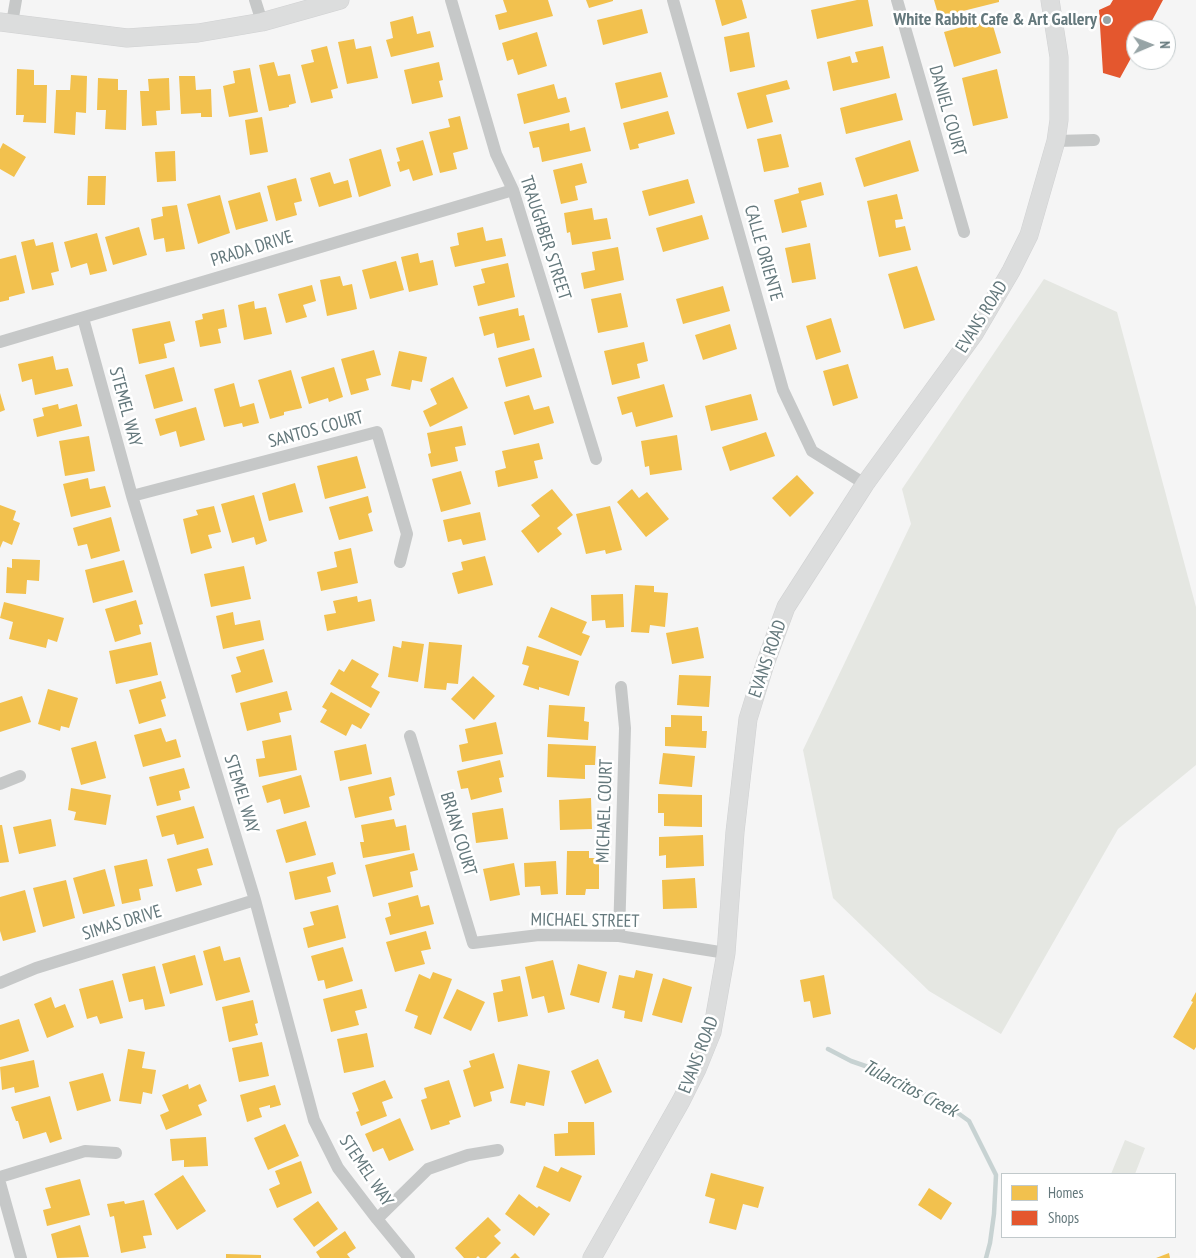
<!DOCTYPE html>
<html>
<head>
<meta charset="utf-8">
<style>
  body { margin:0 }
  #map { position:relative; width:1196px; height:1258px; overflow:hidden; background:#f5f5f5; font-family:"PT Sans Narrow",sans-serif }
  canvas { display:block }
  .legend { position:absolute; left:1001px; top:1173px; width:175px; height:65px; box-sizing:border-box; background:#fff; border:1px solid #c1c9cb; margin:0; padding:6px 9px; list-style:none; font-size:15px; color:#64787c }
  .legend li { display:flex; align-items:center; gap:10px; height:25px }
  .legend b { width:25px; border:1px solid #c1c9cb }
  .north { position:absolute; left:1126px; top:20px; width:50px; height:50px; box-sizing:border-box; background:#fff; border:1px solid #c1c9cb; border-radius:50%; rotate:89deg; font-size:14px; font-weight:700; line-height:20px; text-align:center; color:#64787c }
  .north::after { content:''; display:block; margin:auto; width:18px; height:22px; background:#97a4a6; clip-path:polygon(50% 0,100% 100%,50% 72%,0 100%) }
</style>
</head>
<body>
<div id="map">
<canvas width="1196" height="1258"></canvas>
<ul class="legend">
<li><b style="height:14px;background:#f2c14e"></b>Homes</li>
<li><b style="height:14px;background:#e4572e"></b>Shops</li>
</ul>
<div class="north">N</div>
</div>
<script>
const c = document.querySelector('canvas').getContext('2d');
c.lineJoin = 'round';
function paint(path, color) { c.fillStyle = color; c.fill(path, 'evenodd'); }
const shape = rows => new Path2D(rows.map(r => 'M' + r).join(''));
function trace(path, color, width, dash) { c.strokeStyle = color; c.lineWidth = width; c.lineCap = dash ? 'butt' : 'round'; c.setLineDash(dash || []); c.stroke(path); }
function label(font, color, halo, rows, align = 'center') {
  c.font = font + ' "PT Sans Narrow",sans-serif'; c.lineWidth = 5; c.setLineDash([]); c.textBaseline = 'middle'; c.strokeStyle = halo; c.fillStyle = color; for (const [text, x, y, turn = 0] of rows) {
    c.save(); c.translate(x, y); c.rotate((+turn || 0) * Math.PI / 180); c.textAlign = isNaN(turn) ? turn : align; if (halo) c.strokeText(text, 0, 0); c.fillText(text, 0, 0); c.restore();
  }
}
const green = shape([
  [1044,279,1117,312,1196,607,1196,765,1118,829,1001,1034,929,991,833,898,803,750,911,524,902,489],
  [1125,1140,1145,1148,1135,1174,1111,1174]
]);
const homes = shape([
  [503,0,548,0,553,16,499,30,495,15,507,12],
  [586,0,613,0,613,1,589,8],
  [715,0,742,0,747,18,722,26],
  [857,0,868,0,873,26,817,39,811,10],
  [934,0,999,0,999,2,939,17],
  [642,9,648,33,603,45,597,20],
  [413,16,417,34,430,31,434,47,391,57,386,40,393,38,390,22],
  [991,19,1001,53,954,67,944,32],
  [537,32,547,66,518,75,513,59,507,61,502,43],
  [749,32,755,67,730,72,724,37],
  [354,39,356,49,371,46,378,78,347,84,338,42],
  [327,46,338,88,331,90,333,98,311,103,301,65,314,62,311,50],
  [883,46,890,78,833,91,827,62,850,56,852,63,858,62,855,52],
  [274,62,278,76,290,74,296,103,289,105,289,107,269,111,259,65],
  [439,62,443,80,439,81,443,97,412,104,404,70],
  [250,68,258,112,229,117,223,86,235,83,233,71],
  [17,69,34,70,34,85,47,85,46,123,23,122,24,115,16,115],
  [997,69,1008,118,973,126,962,78],
  [661,72,668,97,621,109,615,83],
  [71,75,87,76,86,113,76,112,75,135,54,133,56,90,70,90],
  [179,76,195,76,196,90,211,89,212,117,201,117,201,113,181,114],
  [98,78,118,79,118,90,127,90,126,130,105,129,106,110,97,110],
  [169,78,170,110,156,111,157,125,142,126,140,91,149,91,148,79],
  [787,80,790,89,766,95,773,122,747,129,737,93],
  [554,84,558,99,566,97,570,112,524,124,517,94],
  [896,93,903,120,846,134,840,108],
  [668,111,675,134,638,144,639,148,630,150,623,123],
  [460,116,468,149,453,153,457,169,440,173,429,132,450,127,448,119],
  [262,117,268,152,250,155,245,120],
  [569,123,570,131,585,127,591,151,542,162,539,147,533,148,529,132],
  [781,134,789,167,764,172,757,139],
  [423,140,433,175,413,181,409,169,400,172,397,162,400,161,396,148],
  [910,140,919,171,864,187,855,158],
  [3,143,26,157,14,177,0,169,0,149],
  [381,149,391,186,359,197,349,159],
  [175,151,176,181,157,182,155,152],
  [582,163,587,183,575,186,578,200,561,204,553,170],
  [330,172,334,184,348,180,352,197,319,207,310,178],
  [88,176,106,176,105,205,87,205],
  [296,178,302,201,294,203,297,215,276,221,267,186],
  [688,179,695,203,649,216,642,191],
  [821,182,824,195,801,201,807,227,782,233,774,200,799,193,798,188],
  [260,192,268,221,236,230,228,201],
  [897,194,903,219,895,220,896,228,905,226,911,250,879,257,867,201],
  [220,195,230,233,198,244,187,204],
  [177,205,185,249,166,252,164,238,154,240,151,219,163,216,162,207],
  [592,208,594,220,607,218,611,239,572,245,570,232,567,233,564,213],
  [702,215,709,239,663,252,656,228],
  [139,227,147,255,113,265,105,237],
  [483,227,486,241,502,238,506,256,455,267,450,247,459,245,457,233],
  [97,233,107,271,90,275,87,263,71,268,64,242],
  [34,239,36,246,53,242,59,271,51,273,54,285,32,290,21,242],
  [810,243,816,279,792,283,785,248],
  [618,247,624,280,584,289,581,273,595,270,592,252],
  [418,253,420,263,433,260,438,285,409,292,401,257],
  [16,255,25,293,9,297,9,300,0,302,0,259],
  [396,261,404,290,370,299,362,270],
  [508,263,515,297,478,306,473,286,485,283,481,269],
  [917,266,935,320,904,329,888,274],
  [340,276,343,286,352,284,357,309,327,316,320,280],
  [312,285,316,301,303,305,307,317,286,323,278,294],
  [723,286,730,311,683,324,676,299],
  [621,293,628,327,598,333,591,299],
  [254,301,255,309,266,307,272,334,244,340,238,305],
  [518,308,519,316,524,315,530,340,497,348,494,333,484,336,479,317],
  [224,309,227,327,218,329,221,343,200,347,195,321,203,319,202,314],
  [831,318,841,352,816,360,806,326],
  [170,321,175,341,164,344,167,358,139,364,132,329],
  [730,324,737,349,703,360,695,335],
  [644,342,648,361,637,364,640,378,612,385,604,351],
  [534,348,542,377,506,387,498,358],
  [374,350,381,375,366,379,369,390,351,395,341,359],
  [399,351,427,357,422,382,412,380,410,390,391,386],
  [53,356,56,370,68,368,73,386,35,395,32,379,22,382,18,364],
  [848,364,858,398,833,406,823,371],
  [174,367,183,401,154,409,145,375],
  [334,367,343,397,329,402,328,398,309,404,301,377],
  [291,370,302,408,284,412,284,415,270,419,258,380],
  [453,377,468,408,430,427,423,411,437,404,430,389],
  [234,383,240,407,254,403,259,423,243,427,242,423,224,427,214,389],
  [664,384,673,417,636,427,632,412,622,415,617,397],
  [0,393,5,410,0,412],
  [751,394,758,420,711,431,705,406],
  [529,395,534,410,549,406,554,423,514,435,504,402],
  [58,404,59,409,77,404,82,426,37,437,33,419,44,416,42,408],
  [196,407,205,440,180,447,176,431,160,436,155,419],
  [462,426,466,445,455,447,458,461,431,467,428,454,431,453,427,433],
  [766,432,775,456,730,471,722,447],
  [677,435,682,470,650,475,649,466,645,467,641,441],
  [89,436,95,471,65,476,59,441],
  [539,443,543,459,534,461,538,478,498,487,495,471,506,468,502,451],
  [357,456,366,488,325,499,317,466],
  [461,471,471,504,441,512,432,479],
  [797,475,814,493,790,517,772,498],
  [88,478,90,489,105,486,111,507,71,517,63,484],
  [295,483,303,512,269,521,262,493],
  [552,489,573,515,557,528,562,534,538,553,521,531,540,516,531,505],
  [632,489,639,498,647,492,669,519,646,537,617,502],
  [254,495,267,541,256,545,254,537,232,543,221,504],
  [368,496,372,512,368,514,373,531,339,540,329,507],
  [0,505,16,511,13,520,20,523,12,545,3,541,0,548],
  [214,506,221,532,208,535,212,548,191,554,183,519,198,515,196,510],
  [610,506,622,550,606,554,605,550,586,554,576,514],
  [480,512,486,540,463,545,461,539,448,542,443,520],
  [111,517,120,551,91,559,87,544,78,546,73,528],
  [351,548,358,583,321,591,317,572,337,567,334,552],
  [485,556,493,585,458,594,452,573,463,570,461,562],
  [12,559,40,560,39,581,27,580,26,594,6,593,7,567,12,568],
  [124,560,133,592,93,603,85,570],
  [244,566,251,599,211,607,204,574],
  [635,585,654,586,654,592,668,593,665,627,650,625,649,633,631,632],
  [623,594,624,627,606,628,605,620,592,621,591,595],
  [357,596,358,602,371,599,375,621,327,631,324,615,336,613,333,601],
  [136,600,143,624,139,625,141,634,115,642,105,609],
  [4,602,64,618,57,642,48,639,46,648,9,639,13,622,0,618],
  [551,607,587,622,582,633,590,636,581,656,538,637],
  [233,612,235,625,260,620,264,640,223,649,216,616],
  [698,627,704,658,672,664,666,633],
  [402,641,424,644,418,682,388,677,393,646,401,648],
  [151,642,158,675,116,684,109,651],
  [429,642,462,645,458,684,447,683,446,690,424,688],
  [527,646,579,661,569,696,539,687,539,690,523,685,529,666,522,664],
  [264,649,273,682,236,693,231,675,241,672,236,657],
  [352,659,379,674,371,687,380,692,371,708,330,684,339,669,344,672],
  [679,675,711,676,709,707,677,705],
  [473,676,495,696,474,720,451,699],
  [161,681,166,698,161,700,166,716,139,724,129,690],
  [48,689,78,698,69,728,61,726,60,731,38,724],
  [287,691,292,710,279,713,281,722,247,731,240,703],
  [331,692,370,714,361,729,352,724,346,736,320,722,327,710,322,707],
  [22,696,31,722,0,732,0,703],
  [549,705,585,707,584,721,589,722,588,740,547,737],
  [671,715,702,716,702,731,707,731,706,748,665,746,665,727,671,727],
  [496,722,503,754,462,762,459,745,468,743,465,729],
  [161,728,166,742,176,739,181,757,143,767,134,735],
  [291,735,297,770,259,777,256,759,265,758,262,741],
  [96,741,106,778,81,785,71,748],
  [366,744,372,774,340,781,334,751],
  [548,744,596,746,595,765,585,765,585,779,547,777],
  [663,753,695,756,692,787,659,784],
  [500,760,504,777,499,778,502,792,471,800,468,788,461,789,457,771],
  [184,768,190,788,179,791,181,800,157,806,149,777],
  [301,775,310,807,284,814,280,799,267,803,262,786],
  [391,777,395,795,389,797,392,810,355,818,348,787],
  [71,788,111,795,106,825,74,820,76,812,68,810],
  [658,794,702,795,702,827,664,826,664,813,658,813],
  [591,798,592,829,560,830,559,800],
  [194,806,204,838,177,845,174,834,162,837,156,816],
  [503,808,508,839,476,843,472,813],
  [51,819,56,846,19,854,13,827],
  [394,819,396,827,406,825,410,850,363,858,360,842,364,842,361,825],
  [306,821,316,855,286,863,276,830],
  [0,825,2,825,9,862,0,863],
  [703,835,704,866,666,868,666,855,659,856,659,837],
  [208,848,213,865,197,869,202,885,176,892,167,859],
  [567,851,589,851,589,858,599,858,599,889,586,889,585,895,566,895],
  [414,853,418,870,410,872,413,887,373,897,365,865],
  [147,859,153,886,139,889,141,900,122,904,114,866],
  [556,861,558,894,541,895,540,886,525,887,524,863],
  [333,862,336,874,327,877,331,892,295,900,289,872],
  [514,863,520,895,490,901,483,869],
  [105,869,115,906,83,914,73,878],
  [695,878,697,908,663,909,662,880],
  [66,880,75,918,43,927,33,888],
  [25,890,36,932,3,941,0,931,0,897],
  [418,895,421,907,429,905,434,924,390,935,385,918,391,916,388,903],
  [338,905,346,938,308,948,303,928,314,925,310,912],
  [426,931,431,949,421,951,425,964,395,972,386,942],
  [220,946,224,961,240,957,250,992,216,1001,203,951],
  [343,947,353,981,326,989,324,980,318,981,311,956],
  [195,955,203,985,170,994,162,964],
  [553,960,565,1009,548,1013,544,996,532,999,525,967],
  [578,964,607,972,599,1003,570,995],
  [155,966,165,1006,145,1010,143,999,129,1002,122,974],
  [636,970,653,974,642,1022,624,1018,625,1011,612,1008,619,975,634,978],
  [433,972,452,979,431,1035,414,1028,418,1016,405,1011,419,974,430,979],
  [824,975,831,1014,813,1018,810,1001,804,1002,800,980],
  [520,976,528,1016,498,1022,493,993,503,991,501,980],
  [663,978,692,987,682,1023,652,1015],
  [113,980,123,1018,100,1024,97,1016,87,1019,79,989],
  [362,989,367,1008,355,1011,359,1025,331,1032,323,999],
  [457,989,485,1002,471,1031,443,1018],
  [1196,992,1196,1047,1194,1050,1173,1037,1193,1002,1191,1001],
  [51,997,55,1008,65,1004,74,1027,47,1038,34,1004],
  [253,1000,258,1023,255,1024,258,1035,229,1042,222,1007],
  [19,1019,29,1051,0,1060,0,1025],
  [367,1033,374,1067,344,1073,337,1039],
  [262,1042,269,1076,239,1082,232,1048],
  [128,1049,145,1052,142,1068,156,1070,152,1094,143,1092,141,1104,119,1101],
  [494,1053,504,1088,490,1092,492,1101,474,1107,463,1070,471,1067,469,1061],
  [598,1059,612,1092,585,1104,571,1071],
  [34,1060,39,1087,15,1093,14,1087,2,1090,0,1067],
  [518,1064,550,1071,544,1106,526,1102,525,1106,510,1103],
  [103,1073,111,1101,77,1111,69,1082],
  [385,1080,393,1098,382,1102,387,1116,361,1126,356,1112,359,1111,352,1093],
  [449,1080,461,1117,449,1121,450,1124,431,1130,421,1100,427,1098,424,1088],
  [188,1084,189,1089,200,1084,207,1101,198,1105,202,1115,166,1130,160,1115,169,1111,162,1095],
  [275,1085,281,1105,270,1108,270,1105,259,1108,262,1117,247,1122,240,1095],
  [50,1096,62,1139,50,1143,46,1132,23,1139,18,1121,16,1121,11,1107],
  [400,1118,414,1150,389,1161,383,1148,373,1152,365,1134],
  [568,1122,594,1122,595,1155,555,1156,554,1134,568,1133],
  [285,1124,299,1156,268,1170,254,1138],
  [206,1137,208,1166,184,1167,184,1160,172,1161,170,1139],
  [301,1161,312,1193,277,1208,269,1189,280,1184,275,1171],
  [544,1166,558,1172,561,1167,582,1176,570,1202,536,1187],
  [711,1173,764,1187,758,1208,743,1204,736,1230,709,1223,715,1199,705,1196],
  [183,1175,206,1211,177,1230,154,1194],
  [80,1179,90,1215,47,1226,43,1210,51,1208,45,1188],
  [929,1188,952,1203,941,1220,918,1205],
  [519,1194,537,1208,539,1206,550,1214,534,1236,505,1214],
  [144,1200,152,1235,143,1236,146,1248,121,1253,114,1216,110,1217,107,1204,124,1201,125,1204],
  [318,1201,338,1229,314,1247,293,1219],
  [488,1217,501,1230,494,1236,501,1243,486,1258,480,1258,478,1256,476,1258,464,1258,455,1248],
  [80,1225,89,1257,57,1258,51,1234],
  [345,1231,356,1248,347,1254,350,1258,320,1258,316,1252],
  [515,1253,520,1258,510,1258],
  [1169,1253,1170,1258,1156,1258],
  [226,1254,261,1255,261,1258,226,1258]
]);
const shops = shape([
  [1113,0,1163,0,1147,30,1136,30,1136,49,1120,78,1103,73,1099,10,1110,5]
]);
const stream = shape([
  [828,1049,851,1061,874,1069,948,1106,969,1121,996,1175,994,1214,990,1243,986,1258]
]);
const street = shape([
  [255,0,262,22],
  [451,0,496,154,513,190,596,459],
  [673,0,783,390,812,451,865,484],
  [897,0,964,232],
  [12,23,16,0],
  [1056,141,1094,140],
  [83,318,132,496,255,900,314,1120,338,1168,377,1219,409,1258],
  [0,342,513,190],
  [132,496,377,432,407,534,400,562],
  [410,736,473,943,539,935,619,936,726,953],
  [0,784,20,776],
  [619,936,625,728,621,687],
  [0,983,36,968,255,900],
  [0,1177,85,1151,116,1153],
  [0,1183,21,1258],
  [377,1219,428,1169,468,1155,498,1150]
]);
const secondary = shape([
  [0,22,127,38,198,33,262,22,340,0],
  [592,1258,681,1101,697,1069,712,1032,726,953,735,832,748,719,765,664,786,607,865,484,974,334,1011,271,1029,235,1056,141,1059,120,1059,57,1050,0]
]);
const markers = [
  [1107,20,5,"#97a4a6"]
];
const poiNames = [
  ["White Rabbit Cafe & Art Gallery",1097,20]
];
const streetNames = [
  ["DANIEL COURT",947,111,74],
  ["TRAUGHBER STREET",545,238,72],
  ["PRADA DRIVE",252,249,-17],
  ["CALLE ORIENTE",763,253,74],
  ["EVANS ROAD",982,317,-58],
  ["STEMEL WAY",125,407,75],
  ["SANTOS COURT",316,430,-15],
  ["EVANS ROAD",768,659,-71],
  ["STEMEL WAY",241,794,73],
  ["MICHAEL COURT",605,811,-88],
  ["BRIAN COURT",458,834,73],
  ["MICHAEL STREET",585,921,1],
  ["SIMAS DRIVE",122,923,-17],
  ["EVANS ROAD",699,1055,-69],
  ["STEMEL WAY",366,1171,56]
];
const waterNames = [
  ["Tularcitos Creek",910,1089,27]
];
paint(green, '#e5e7e2');
paint(homes, '#f2c14e');
paint(shops, '#e4572e');
trace(stream, '#c7d2d2', 4.5);
trace(secondary, '#d0d1d2', 19);
trace(street, '#c6c8c8', 12);
trace(secondary, '#dcdddd', 18);
for (const [x, y, r, color] of markers) { const dot = new Path2D(); dot.arc(x, y, r, 0, 2 * Math.PI); c.fillStyle = color; c.fill(dot); trace(dot, '#fff', 2); }
label('bold 18px', '#64787c', '#fff', poiNames, 'right');
label('18px', '#64787c', '#fff', streetNames);
label('italic 19px', '#5f7677', '#fff', waterNames);
</script>
</body>
</html>
